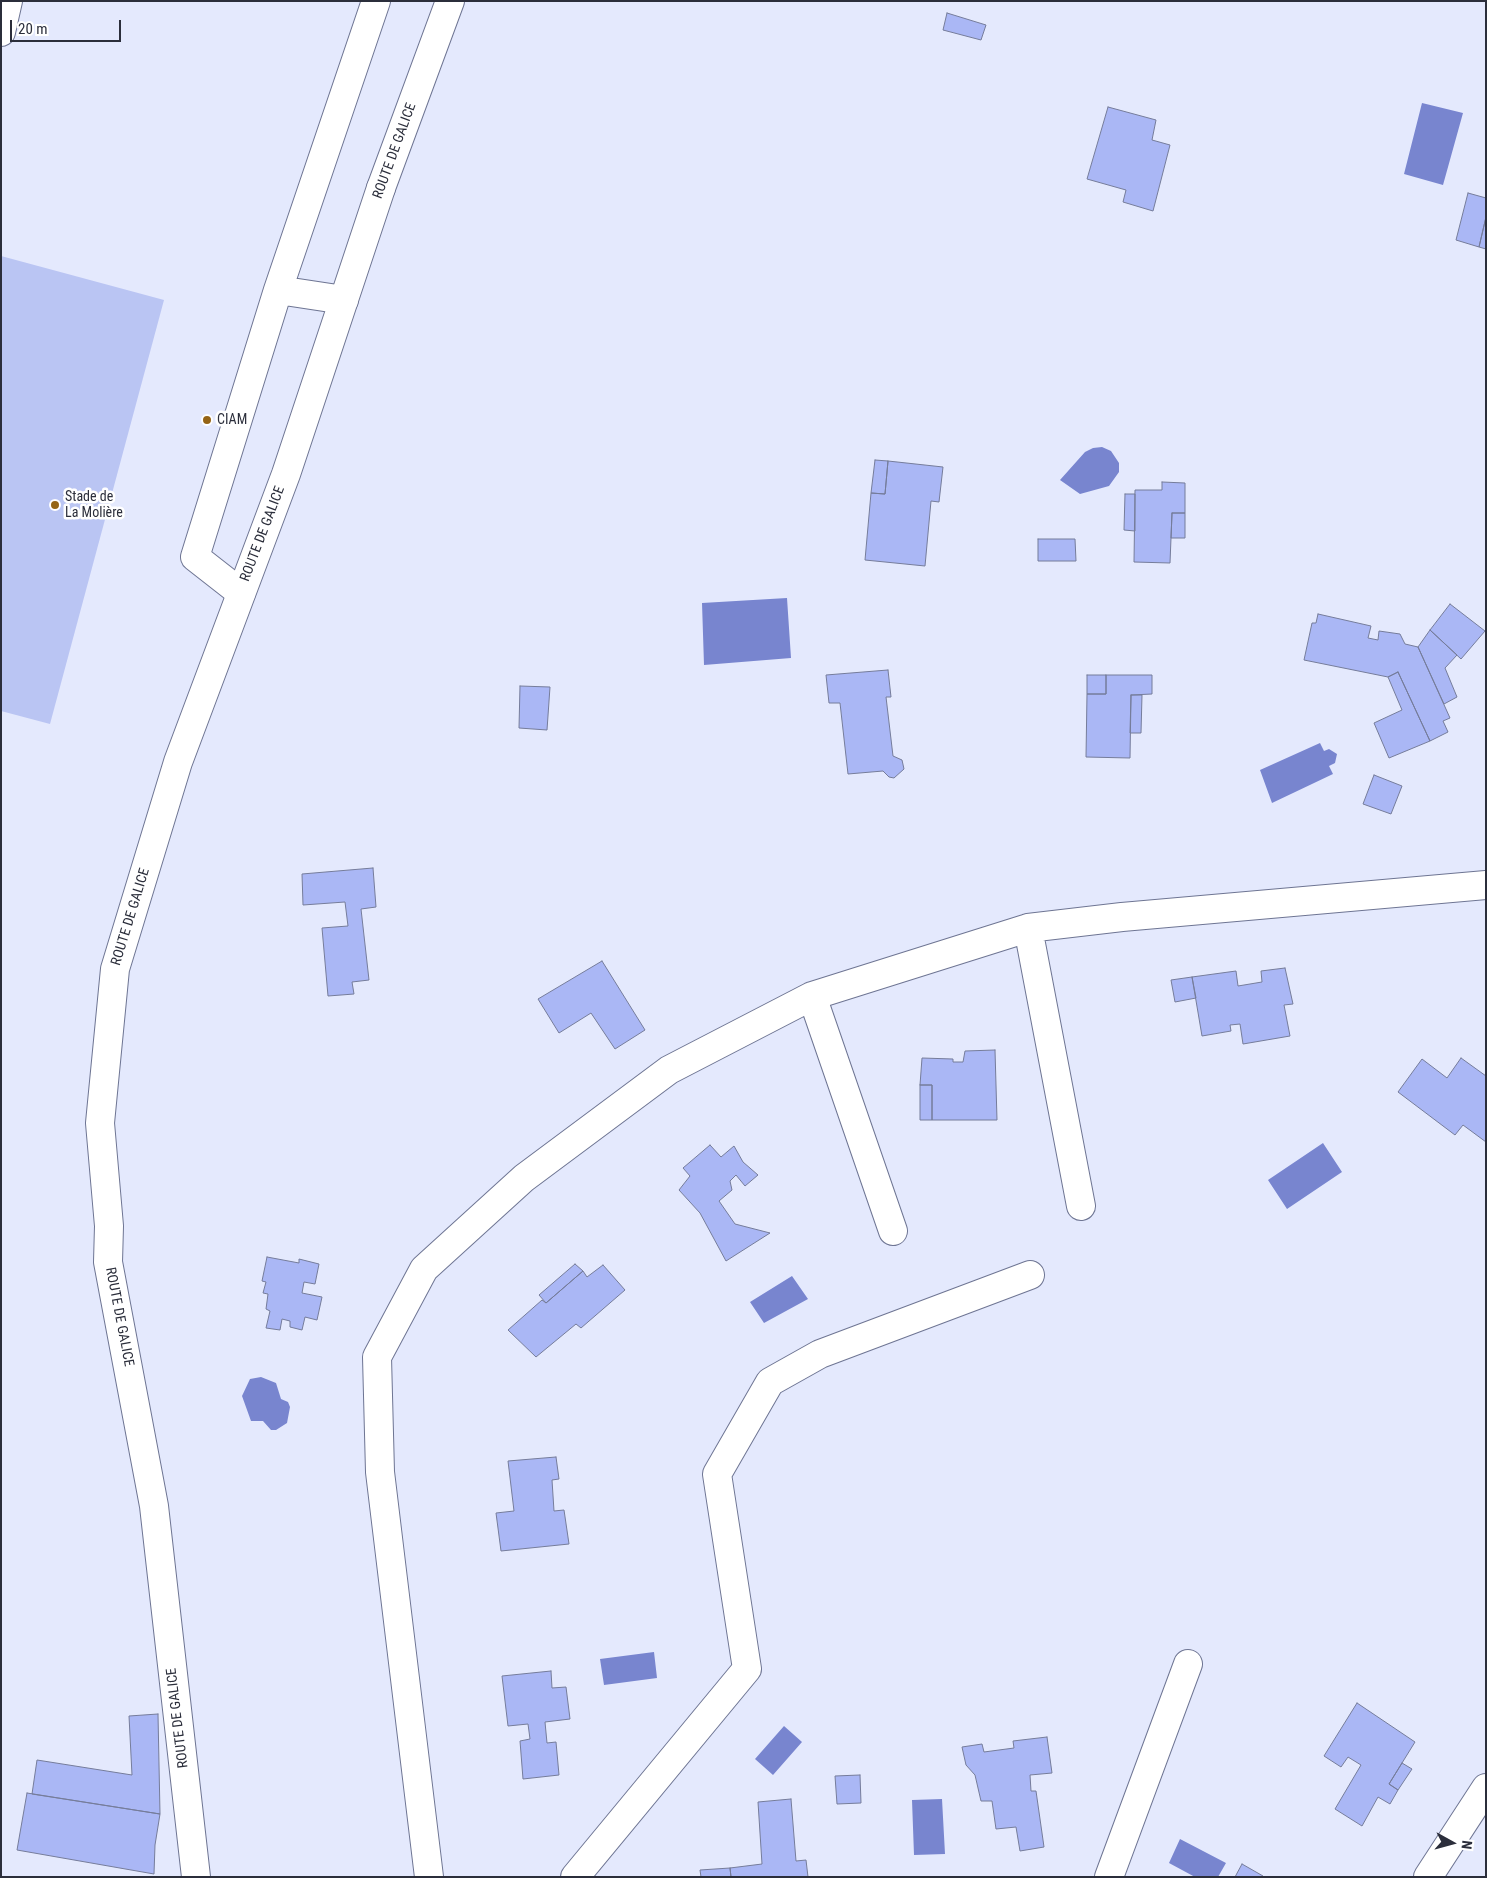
<!DOCTYPE html>
<html>
<head>
<meta charset="utf-8">
<style>
  body { margin:0 }
  #map { position:relative; width:1487px; height:1878px; overflow:hidden; background:#e4e9fd; font-family:"Roboto Condensed",sans-serif }
  canvas { display:block }
  .frame { position:absolute; inset:0; border:2px solid #2b2e3b; pointer-events:none }
  .north { position:absolute; left:1427px; top:1818px; width:50px; height:50px; -webkit-text-stroke:4px #fff; paint-order:stroke; rotate:97deg; font-size:14px; font-weight:700; line-height:20px; text-align:center; color:#2b2e3b }
  .north::after { content:''; display:block; margin:auto; width:18px; height:22px; background:#2b2e3b; clip-path:polygon(50% 0,100% 100%,50% 72%,0 100%) }
  .scale { position:absolute; left:10px; top:20px; width:111px; height:22px; box-sizing:border-box; border:2px solid #2b2e3b; border-top:0; padding-left:6px; font-size:15px; line-height:18px; white-space:nowrap; color:#2b2e3b; -webkit-text-stroke:4px #fff; paint-order:stroke }
</style>
</head>
<body>
<div id="map">
<canvas width="1487" height="1878"></canvas>
<div class="frame"></div>
<div class="north">N</div>
<div class="scale">20 m</div>
</div>
<script>
const c = document.querySelector('canvas').getContext('2d');
c.lineJoin = 'round';
function paint(path, color) { c.fillStyle = color; c.fill(path, 'evenodd'); }
const shape = rows => new Path2D(rows.map(r => 'M' + r).join(''));
function trace(path, color, width, dash) { c.strokeStyle = color; c.lineWidth = width; c.lineCap = dash ? 'butt' : 'round'; c.setLineDash(dash || []); c.stroke(path); }
function label(font, color, halo, rows, align = 'center') {
  c.font = font + ' "Roboto Condensed",sans-serif'; c.lineWidth = 5; c.setLineDash([]); c.textBaseline = 'middle'; c.strokeStyle = halo; c.fillStyle = color; for (const [text, x, y, turn = 0] of rows) {
    c.save(); c.translate(x, y); c.rotate((+turn || 0) * Math.PI / 180); c.textAlign = isNaN(turn) ? turn : align; if (halo) c.strokeText(text, 0, 0); c.fillText(text, 0, 0); c.restore();
  }
}
const green = shape([
  [1,256,164,300,50,724,1,711]
]);
const water = shape([
  [1422,103,1463,113,1443,185,1404,174],
  [1102,447,1111,451,1119,463,1119,472,1109,486,1080,494,1060,480,1085,452,1093,448],
  [787,598,791,658,704,665,702,603],
  [1320,743,1324,751,1329,749,1337,754,1335,763,1329,766,1333,774,1272,803,1260,770],
  [1323,1143,1342,1172,1287,1209,1268,1180],
  [792,1276,808,1299,764,1323,750,1302],
  [261,1377,276,1383,281,1399,288,1402,290,1407,287,1423,276,1430,271,1430,263,1421,251,1421,242,1396,250,1379],
  [654,1652,657,1678,604,1685,600,1659],
  [784,1726,802,1742,773,1775,755,1759],
  [942,1799,945,1854,914,1855,912,1800],
  [1180,1839,1226,1863,1218,1877,1195,1877,1169,1863]
]);
const building = shape([
  [947,13,986,25,981,40,943,30,947,13],
  [1108,107,1156,120,1152,140,1170,145,1153,211,1123,202,1126,190,1087,179,1108,107],
  [1468,193,1486,198,1486,217,1479,247,1456,240,1468,193],
  [1486,217,1486,249,1479,247,1486,217],
  [875,460,888,461,885,494,871,493,875,460],
  [888,461,943,467,939,502,931,501,925,566,865,560,871,493,885,494,888,461],
  [1162,482,1185,483,1185,513,1172,513,1170,563,1134,562,1135,490,1162,490,1162,482],
  [1125,494,1135,494,1135,531,1124,530,1125,494],
  [1172,513,1185,513,1185,538,1171,538,1172,513],
  [1038,539,1075,539,1076,561,1038,561,1038,539],
  [1450,604,1485,631,1461,659,1430,630,1450,604],
  [1318,614,1371,626,1368,638,1378,640,1379,631,1400,634,1405,644,1418,647,1450,718,1443,721,1448,732,1430,741,1398,672,1388,677,1304,660,1312,623,1316,623,1318,614],
  [1430,630,1457,655,1445,668,1457,697,1444,704,1418,647,1430,630],
  [888,670,891,697,886,697,893,756,902,760,904,769,894,778,889,777,883,771,848,774,840,703,829,703,826,675,888,670],
  [1398,672,1430,741,1389,758,1374,723,1402,710,1388,677,1398,672],
  [1087,675,1106,675,1106,694,1087,694,1087,675],
  [1106,675,1152,675,1152,694,1131,695,1130,758,1086,757,1087,694,1106,694,1106,675],
  [520,686,550,687,547,730,519,728,520,686],
  [1131,695,1142,695,1141,733,1130,733,1131,695],
  [1374,775,1402,786,1391,814,1363,804,1374,775],
  [373,868,376,907,361,909,369,980,352,982,354,994,328,996,322,928,348,926,345,902,303,905,302,874,373,868],
  [602,961,645,1030,615,1049,591,1013,559,1033,538,999,602,961],
  [1285,968,1293,1004,1284,1005,1290,1036,1243,1044,1240,1024,1230,1025,1231,1031,1202,1036,1192,977,1236,971,1238,986,1262,982,1261,971,1285,968],
  [1192,977,1196,998,1175,1002,1171,980,1192,977],
  [995,1050,997,1120,932,1120,932,1085,920,1085,922,1058,953,1059,953,1062,963,1062,965,1051,995,1050],
  [1461,1058,1486,1076,1486,1142,1463,1125,1455,1135,1398,1092,1422,1059,1447,1078,1461,1058],
  [920,1085,932,1085,932,1120,920,1120,920,1085],
  [710,1145,721,1157,734,1146,743,1162,758,1175,745,1186,736,1175,730,1181,732,1190,719,1201,735,1224,770,1233,726,1261,700,1213,679,1190,690,1176,683,1168,710,1145],
  [267,1257,299,1263,299,1259,319,1264,315,1284,304,1282,302,1293,322,1297,317,1320,305,1317,302,1330,290,1327,290,1321,282,1319,280,1330,266,1328,270,1311,266,1309,268,1294,263,1293,266,1282,262,1281,267,1257],
  [575,1264,583,1271,546,1303,539,1295,575,1264],
  [603,1265,625,1290,581,1328,576,1324,536,1357,508,1330,542,1300,546,1303,583,1271,587,1277,603,1265],
  [556,1457,559,1479,552,1480,554,1511,564,1510,569,1544,501,1551,496,1513,514,1511,508,1461,556,1457],
  [551,1671,552,1688,566,1687,570,1719,545,1722,547,1743,556,1742,559,1775,523,1779,520,1741,530,1739,528,1724,508,1726,502,1676,551,1671],
  [1357,1703,1415,1742,1389,1784,1398,1790,1390,1804,1378,1797,1362,1826,1335,1809,1361,1765,1348,1757,1341,1767,1324,1756,1357,1703],
  [158,1714,160,1814,32,1794,37,1760,132,1775,129,1716,158,1714],
  [1047,1737,1052,1773,1030,1775,1031,1791,1036,1791,1044,1847,1020,1851,1016,1827,996,1829,992,1801,981,1801,975,1775,966,1765,962,1747,982,1744,984,1752,1014,1748,1013,1741,1047,1737],
  [1402,1763,1412,1769,1398,1790,1389,1784,1402,1763],
  [860,1775,861,1803,837,1804,835,1776,860,1775],
  [27,1793,160,1814,155,1845,154,1874,17,1850,27,1793],
  [791,1799,796,1861,806,1860,808,1877,731,1877,730,1868,762,1864,758,1802,791,1799],
  [1242,1864,1263,1876,1263,1877,1235,1877,1242,1864],
  [730,1868,731,1877,701,1877,700,1870,730,1868]
]);
const minor = shape([
  [1,32,8,1],
  [381,188,450,1],
  [278,290,376,1],
  [241,593,195,557,278,290,344,300],
  [1028,928,1081,1206],
  [812,996,893,1231],
  [429,1877,380,1472,377,1357,424,1269,524,1178,669,1070,812,996,1028,928,1122,917,1486,885],
  [575,1877,747,1669,717,1474,770,1382,820,1354,1030,1275],
  [1109,1877,1188,1664],
  [1428,1877,1486,1788]
]);
const major = shape([
  [196,1877,154,1506,108,1262,109,1226,100,1123,115,969,178,762,286,474,381,188]
]);
const markers = [
  [207,420,5,"#956415"],
  [55,505,5,"#956415"]
];
const streetNames = [
  ["ROUTE DE GALICE",395,151,-70],
  ["ROUTE DE GALICE",263,534,-69],
  ["ROUTE DE GALICE",131,917,-73],
  ["ROUTE DE GALICE",119,1317,79],
  ["ROUTE DE GALICE",178,1718,-97]
];
const poiNames = [
  ["CIAM",217,420],
  ["Stade de",65,497],
  ["La Molière",65,513]
];
paint(green, '#bac5f3');
paint(water, '#7885cf');
paint(building, '#aab7f5');
trace(building, '#757c9a', 1);
trace(minor, '#6e7593', 30);
trace(major, '#6e7593', 30);
trace(minor, '#fff', 28);
trace(major, '#fff', 28);
for (const [x, y, r, color] of markers) { const dot = new Path2D(); dot.arc(x, y, r, 0, 2 * Math.PI); c.fillStyle = color; c.fill(dot); trace(dot, '#fff', 2); }
label('14px', '#2b2e3b', '#fff', streetNames);
label('14px', '#2b2e3b', '#fff', poiNames, 'left');
</script>
</body>
</html>
